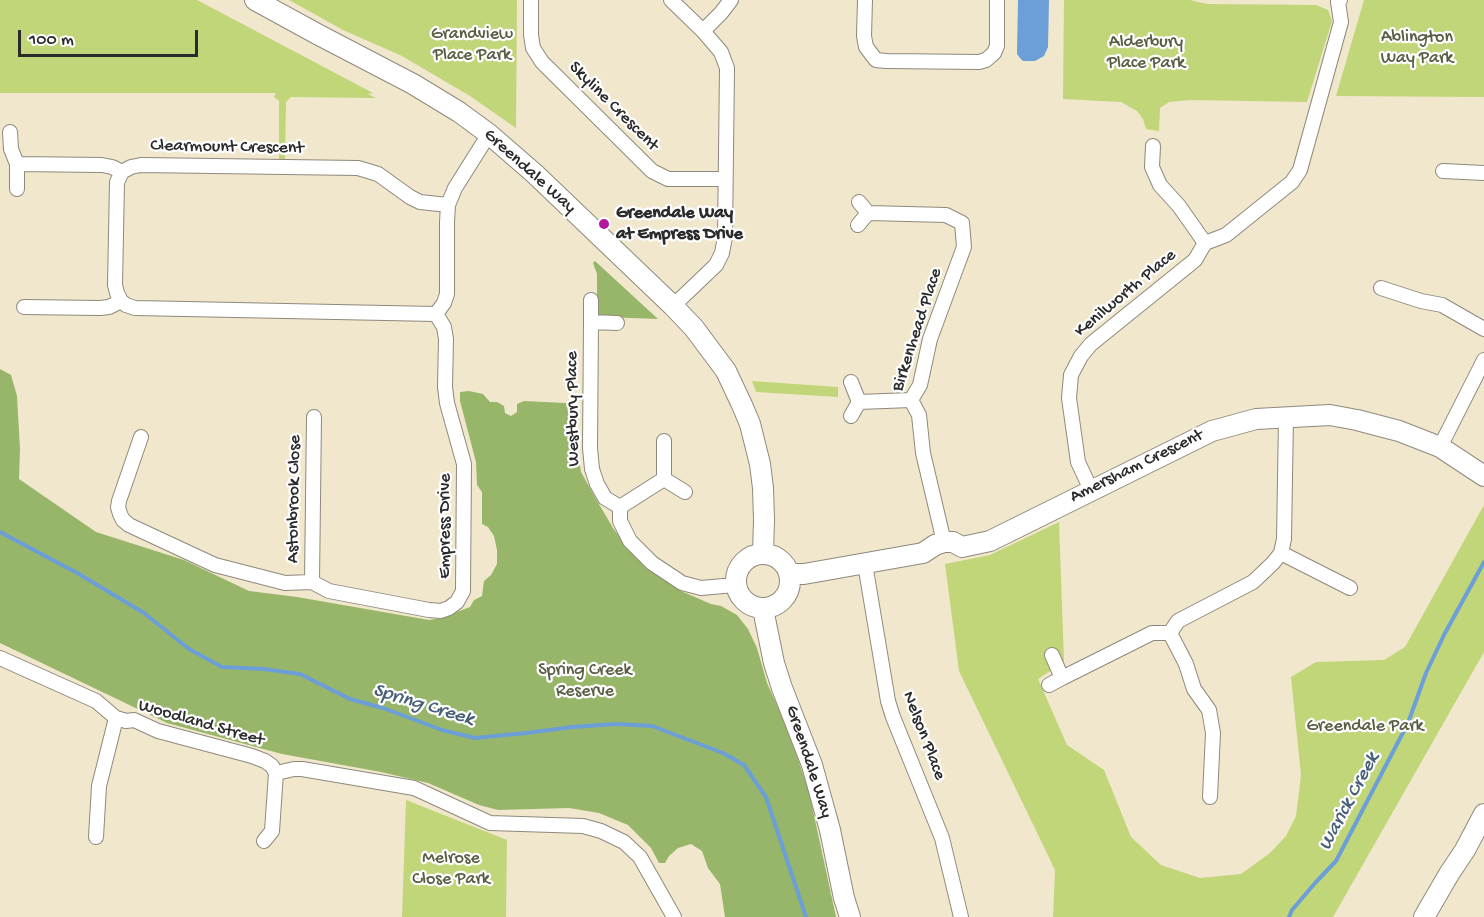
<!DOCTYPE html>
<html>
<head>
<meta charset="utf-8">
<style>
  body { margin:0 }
  #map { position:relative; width:1484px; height:917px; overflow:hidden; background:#f1e7cd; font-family:"Gochi Hand",sans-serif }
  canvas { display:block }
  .scale { position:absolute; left:18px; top:30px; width:180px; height:27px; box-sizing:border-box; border:3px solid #2b2b2b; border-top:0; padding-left:8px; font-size:18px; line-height:21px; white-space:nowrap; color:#2b2b2b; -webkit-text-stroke:4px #fff; paint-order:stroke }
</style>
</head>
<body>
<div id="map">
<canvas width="1484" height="917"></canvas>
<div class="scale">100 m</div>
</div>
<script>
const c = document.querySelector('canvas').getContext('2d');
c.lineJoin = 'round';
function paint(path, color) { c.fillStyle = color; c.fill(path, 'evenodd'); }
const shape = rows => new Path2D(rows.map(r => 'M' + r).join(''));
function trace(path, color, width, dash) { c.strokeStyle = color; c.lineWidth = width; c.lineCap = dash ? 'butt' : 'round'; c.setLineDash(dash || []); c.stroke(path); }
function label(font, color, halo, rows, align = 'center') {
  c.font = font + ' "Gochi Hand",sans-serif'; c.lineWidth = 4.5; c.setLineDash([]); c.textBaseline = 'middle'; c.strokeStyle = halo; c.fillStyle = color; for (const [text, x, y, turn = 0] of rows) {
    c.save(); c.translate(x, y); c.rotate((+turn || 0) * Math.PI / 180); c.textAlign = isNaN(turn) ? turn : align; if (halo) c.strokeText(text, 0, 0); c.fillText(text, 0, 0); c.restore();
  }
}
const green = shape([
  [0,0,197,0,373,93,368,94,376,98,291,97,286,102,285,160,279,160,279,101,274,97,276,93,0,93],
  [289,0,517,0,516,128,470,96,402,56,343,30],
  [1064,0,1190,0,1207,4,1316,5,1328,10,1332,21,1307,102,1190,100,1169,102,1160,108,1159,131,1146,129,1143,119,1137,111,1121,102,1063,99],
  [1364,0,1484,0,1484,97,1336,96],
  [752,381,838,387,838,397,756,392],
  [1484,505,1484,652,1333,917,1053,917,1055,870,959,671,945,564,990,555,1059,522,1064,662,1038,679,1067,745,1104,770,1131,837,1161,865,1200,878,1241,874,1270,853,1286,836,1296,816,1301,775,1291,677,1316,662,1384,660,1405,647],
  [406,800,507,840,506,917,402,917]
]);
const forest = shape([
  [595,261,658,319,604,317,599,315,597,311,597,274,593,263],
  [0,369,11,375,17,396,20,449,19,479,96,532,184,560,249,591,297,597,429,620,441,618,470,607,474,600,482,596,484,581,491,575,497,564,497,550,494,536,488,527,482,524,482,492,477,485,476,462,460,401,460,392,469,391,483,394,490,402,497,402,504,406,505,413,511,416,517,412,517,404,524,401,566,403,574,396,577,398,577,447,581,472,596,499,613,528,630,550,648,569,681,591,711,604,721,606,737,615,748,629,757,648,767,683,789,732,809,792,836,917,725,917,720,884,708,868,702,851,691,844,678,848,669,856,665,863,659,863,651,848,628,825,599,813,569,808,498,810,479,805,428,783,381,772,282,754,167,723,0,643]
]);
const water = shape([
  [1018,0,1049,0,1048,47,1044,56,1035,61,1023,61,1020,58,1017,54]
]);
const stream = shape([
  [0,532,79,574,144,613,189,649,222,667,264,669,300,674,350,699,383,708,442,730,475,738,526,733,573,727,616,724,652,726,723,753,744,765,766,797,806,917],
  [1289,917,1292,910,1316,882,1336,861,1408,723,1426,673,1444,635,1484,562]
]);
const street = shape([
  [531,0,531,35,533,48,542,62,652,171,668,179,725,179],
  [671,0,703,31,721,52,727,68,725,237,722,253,716,265,673,306],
  [865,0,864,36,866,47,876,60,886,61,979,62,986,60,994,53,997,46,997,0],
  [703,31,721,13,731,0],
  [10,132,11,149,17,164,17,189],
  [1153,146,1152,167,1160,185,1179,206,1205,243],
  [17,164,102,165,112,167,122,172],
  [1443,171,1484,173],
  [868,213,946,215,962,223,964,247,930,339,920,385,911,400,919,415,923,453,944,542],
  [858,225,868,213,859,202],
  [1381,288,1421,301,1442,305,1484,329],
  [591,300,591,322,617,323],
  [24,307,100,308,109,307,121,301],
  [436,314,135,308,126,305,121,301,117,293,115,285,117,182,122,172,131,167,141,165,358,168,378,174,410,197,420,202,448,205],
  [591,322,590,448,592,469,597,484,605,498,620,507,620,521,630,541,652,563,682,583,701,588,735,585],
  [851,382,859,402,851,416],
  [859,402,911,400],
  [141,437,119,501,118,507,120,514,123,520,129,525,215,565,285,583,312,582,329,591,429,610,441,611,449,608,457,602,463,591,464,464,447,403,445,387,446,339,444,327,436,314,444,303,447,294,447,222,448,205,455,188,489,134],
  [664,441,664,479,685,492],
  [1440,447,1484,360],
  [1091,490,1078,462,1069,398,1071,375,1081,356,1091,344,1195,260,1205,243,1226,235,1292,182,1300,170,1341,22,1338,2,1340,0],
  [620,507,664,479],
  [1281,553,1350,588],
  [865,564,888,701,893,717,942,838,961,917],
  [312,582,314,417],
  [1170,633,1186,664,1194,689,1209,710,1213,733,1210,797],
  [0,658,96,701,116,718,126,721,134,720,158,731,252,756,265,761,272,766,276,773,294,769,302,769,414,788,490,823,583,826,601,831,624,842,640,857,674,917],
  [1062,678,1152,633,1170,633,1178,621,1253,582,1273,563,1281,553,1284,539,1286,418],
  [1049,685,1062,678,1052,655],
  [96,837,99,786,116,718],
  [264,841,272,831,276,773]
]);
const secondary = shape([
  [255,0,319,35,413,84,459,112,489,134,535,174,673,306,694,328,726,371,742,405,750,424,760,464,763,488,764,520,763,553],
  '736 581a27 27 0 1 1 54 0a27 27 0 1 1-54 0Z',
  [790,574,804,574,923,553,935,545,944,542,953,542,962,547,990,541,1212,431,1256,419,1330,415,1357,420,1399,431,1440,447,1484,476],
  [763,609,774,663,782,688,812,765,830,830,844,898,850,917],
  [1424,917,1449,874,1465,850,1484,814]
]);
const markers = [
  [604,224,6,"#b5179e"]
];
const parkNames = [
  ["Grandview",472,35],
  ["Place Park",472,56],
  ["Ablington",1417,38],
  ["Way Park",1417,59],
  ["Alderbury",1146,43],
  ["Place Park",1146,64],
  ["Spring Creek",585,671],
  ["Reserve",585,692],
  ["Greendale Park",1365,727],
  ["Melrose",451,859],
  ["Close Park",451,880]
];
const streetNames = [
  ["Skyline Crescent",613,107,45],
  ["Clearmount Crescent",227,148,1],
  ["Greendale Way",529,172,42],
  ["Kenilworth Place",1126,294,-40],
  ["Birkenhead Place",918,330,-72],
  ["Westbury Place",574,409,-91],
  ["Amersham Crescent",1137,467,-26],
  ["Astonbrook Close",295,499,-89],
  ["Empress Drive",446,526,-90],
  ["Woodland Street",201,724,16],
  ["Nelson Place",923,736,69],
  ["Greendale Way",808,762,72]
];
const poiNames = [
  ["Greendale Way",616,214],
  ["at Empress Drive",616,235]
];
const waterNames = [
  ["Spring Creek",423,706,17],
  ["Warick Creek",1350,802,-62]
];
paint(green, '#c1d579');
paint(forest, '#98b669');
paint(water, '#6c9ed7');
trace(stream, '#6c9ed7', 4);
trace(street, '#8e897c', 16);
trace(secondary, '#8e897c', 22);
trace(street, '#fff', 14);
trace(secondary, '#fff', 20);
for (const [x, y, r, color] of markers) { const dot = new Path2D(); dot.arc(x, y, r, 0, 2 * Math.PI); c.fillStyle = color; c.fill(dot); trace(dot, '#fff', 2); }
label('18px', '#585e42', '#fff', parkNames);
label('18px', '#2b2b2b', '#fff', streetNames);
label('bold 18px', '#2b2b2b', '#fff', poiNames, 'left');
label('italic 20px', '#485f78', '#fff', waterNames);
</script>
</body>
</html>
